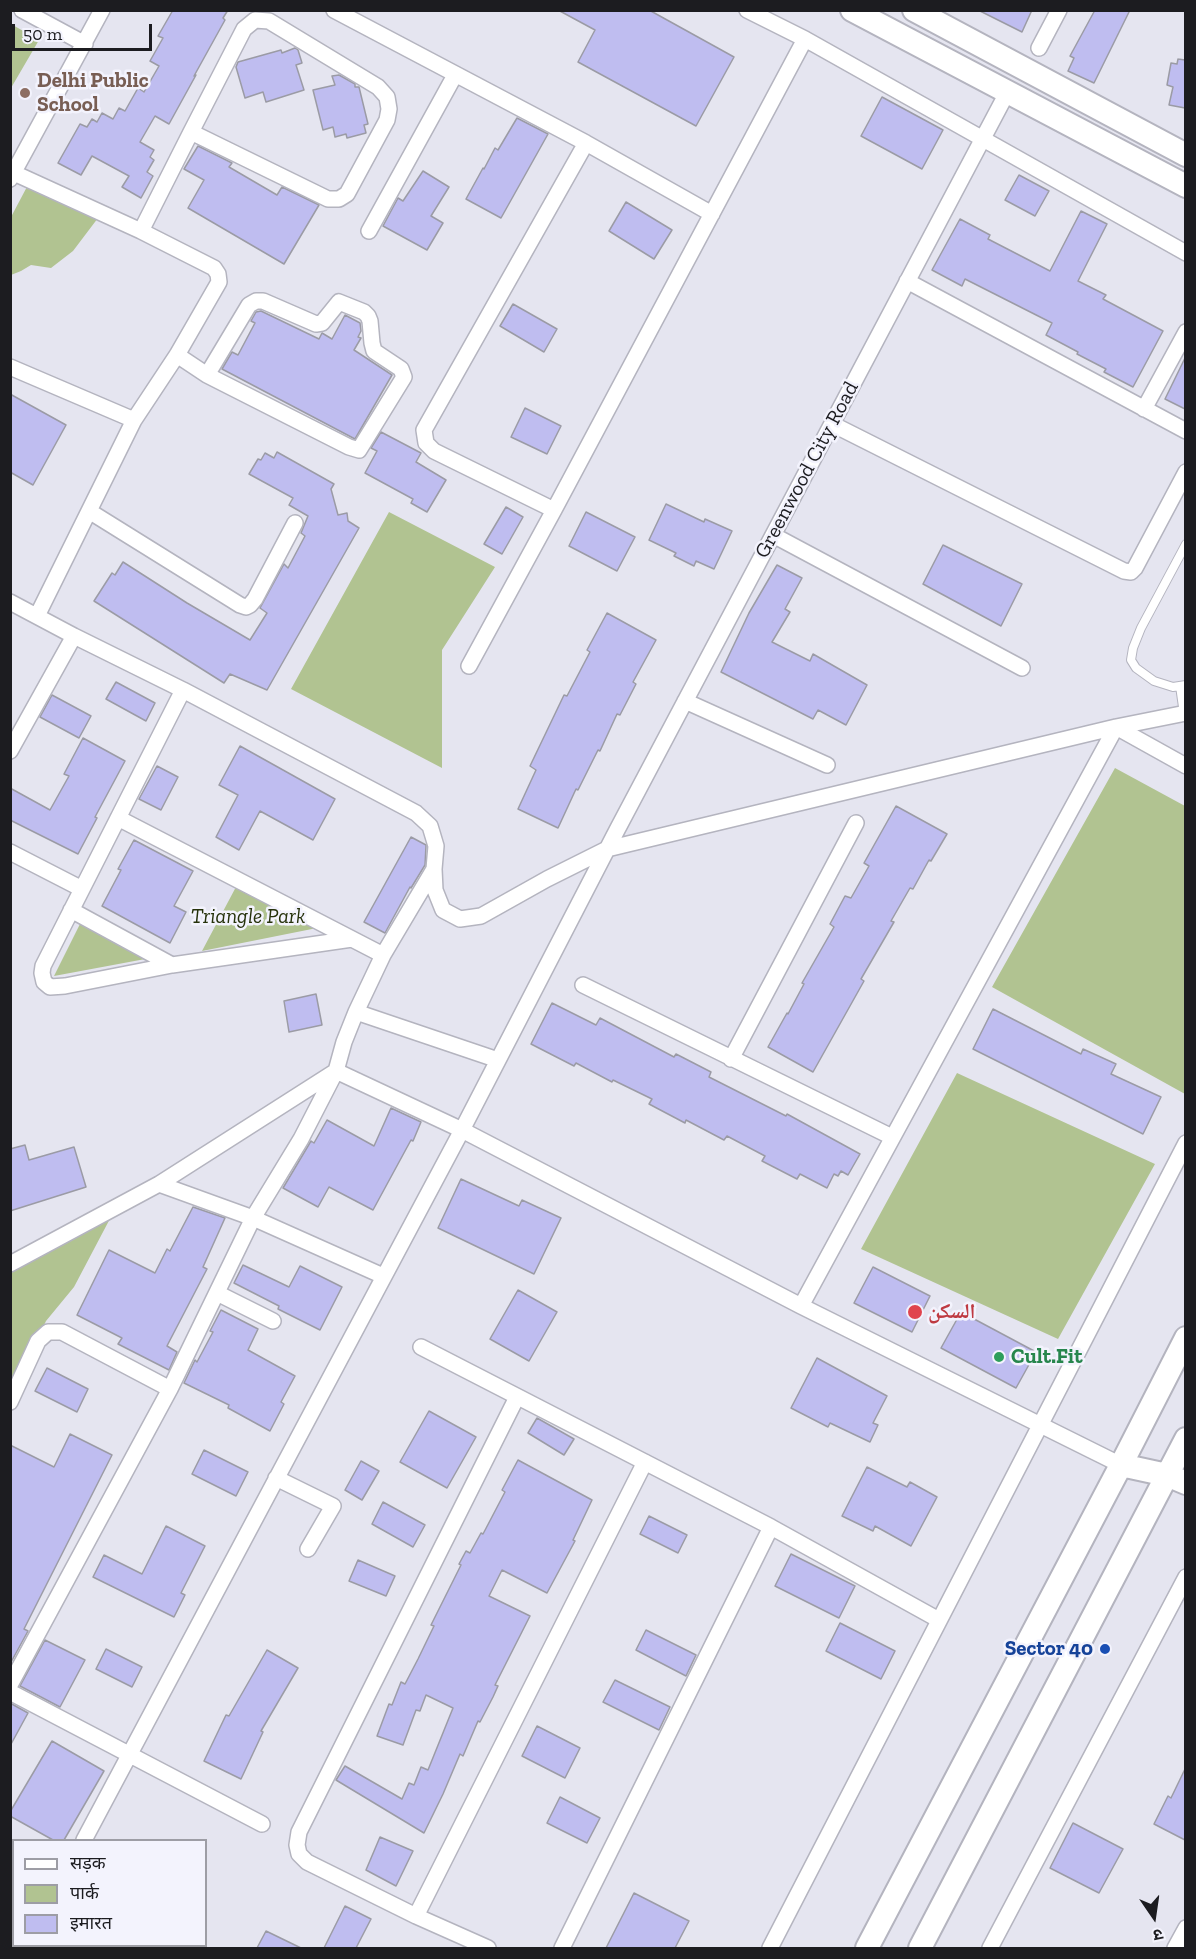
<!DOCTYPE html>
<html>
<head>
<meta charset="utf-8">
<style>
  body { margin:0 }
  #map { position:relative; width:1196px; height:1959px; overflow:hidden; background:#e5e5f0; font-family:"Zilla Slab","Noto Sans Devanagari",serif }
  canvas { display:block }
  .frame { position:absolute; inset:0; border:12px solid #1c1c20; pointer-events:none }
  .legend { position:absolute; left:12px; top:1839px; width:195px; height:108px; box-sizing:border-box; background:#f3f3fd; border:2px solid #9d9da5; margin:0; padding:8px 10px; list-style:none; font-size:18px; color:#1c1c20 }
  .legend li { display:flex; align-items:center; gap:12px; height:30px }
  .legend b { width:30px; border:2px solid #9d9da5 }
  .north { position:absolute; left:1124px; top:1887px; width:60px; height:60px; -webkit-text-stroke:4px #f3f3fd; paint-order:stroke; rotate:167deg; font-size:16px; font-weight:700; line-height:24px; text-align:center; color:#1c1c20 }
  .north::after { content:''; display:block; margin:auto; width:21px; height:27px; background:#1c1c20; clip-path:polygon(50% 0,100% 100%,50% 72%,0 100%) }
  .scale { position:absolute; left:12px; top:24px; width:140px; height:27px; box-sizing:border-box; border:3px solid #1c1c20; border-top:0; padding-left:8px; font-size:18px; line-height:21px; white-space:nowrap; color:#1c1c20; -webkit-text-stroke:4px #f3f3fd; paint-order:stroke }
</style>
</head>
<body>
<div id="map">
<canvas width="1196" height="1959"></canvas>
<div class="frame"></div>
<ul class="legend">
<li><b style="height:8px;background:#fff"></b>सड़क</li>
<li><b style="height:16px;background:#b1c391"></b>पार्क</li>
<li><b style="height:16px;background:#bfbdf0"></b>इमारत</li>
</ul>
<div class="north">उ</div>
<div class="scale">50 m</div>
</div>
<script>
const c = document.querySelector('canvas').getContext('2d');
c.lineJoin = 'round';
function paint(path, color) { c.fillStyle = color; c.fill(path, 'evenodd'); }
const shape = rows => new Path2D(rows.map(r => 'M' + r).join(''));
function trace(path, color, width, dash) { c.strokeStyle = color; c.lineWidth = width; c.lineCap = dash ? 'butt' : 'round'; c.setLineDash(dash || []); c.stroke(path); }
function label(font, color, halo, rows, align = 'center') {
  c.font = font + ' "Zilla Slab","Noto Naskh Arabic",serif'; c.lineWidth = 5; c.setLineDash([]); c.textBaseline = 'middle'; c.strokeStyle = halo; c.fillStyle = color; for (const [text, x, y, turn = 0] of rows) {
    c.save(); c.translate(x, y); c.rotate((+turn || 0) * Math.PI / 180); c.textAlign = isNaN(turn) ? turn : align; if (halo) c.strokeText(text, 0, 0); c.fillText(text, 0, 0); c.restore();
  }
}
const green = shape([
  [11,24,39,40,11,88],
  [29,183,98,218,73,251,51,268,31,265,21,271,11,275,11,217],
  [389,512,495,567,442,650,442,768,291,689],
  [1115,768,1185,806,1185,1094,992,987],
  [237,885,322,927,202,951],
  [81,922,156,957,54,976],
  [957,1073,1155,1164,1058,1339,861,1249],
  [113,1213,74,1287,46,1321,11,1394,11,1268]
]);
const building = shape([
  [173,10,228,10,223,18,225,20,194,76,196,75,169,124,155,116,140,142,154,150,150,157,154,160,147,172,153,176,141,198,122,187,129,176,92,156,81,175,58,163,80,124,87,127,92,119,97,122,102,113,113,119,119,108,125,111,138,88,144,92,159,66,150,61,163,38,158,36,173,10],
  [558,10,649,10,734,57,696,126,578,62,595,30,558,10],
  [978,10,1032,10,1022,32,978,10],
  [1095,10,1130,10,1094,83,1068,71,1074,58,1070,56,1095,10],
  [295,48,298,50,302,63,296,65,304,90,266,102,263,92,245,98,236,67,238,62,281,50,282,53,295,48],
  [1178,59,1185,60,1185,108,1169,105,1173,87,1167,85,1171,63,1177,64,1178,59],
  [339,75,355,84,355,87,359,87,368,124,364,125,366,133,347,138,346,134,335,137,333,127,323,130,313,90,335,85,332,76,339,75],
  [882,97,943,130,922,169,861,136,882,97],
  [517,118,548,134,501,218,466,199,483,168,484,169,495,148,498,150,517,118],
  [198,146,232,163,229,167,277,195,282,187,319,205,284,264,188,208,204,180,184,169,198,146],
  [423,171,449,187,431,216,443,223,427,250,383,226,398,198,403,201,423,171],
  [1019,175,1049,191,1035,216,1005,200,1019,175],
  [626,202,672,230,654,259,609,231,626,202],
  [1081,211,1107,224,1078,281,1106,295,1103,299,1163,331,1133,387,1104,372,1106,369,1077,354,1078,352,1046,335,1052,323,965,279,962,286,932,270,960,219,990,235,988,239,1050,271,1081,211],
  [513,304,557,329,544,352,500,326,513,304],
  [261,311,319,339,322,333,332,339,345,315,360,323,361,331,358,337,361,338,354,350,392,375,355,439,222,369,232,352,238,355,255,323,251,321,256,312,261,311],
  [1185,358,1185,409,1165,399,1185,358],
  [10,394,66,425,33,485,10,472,10,394],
  [525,408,561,426,547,454,511,437,525,408],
  [381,432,421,453,416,462,446,480,427,512,411,503,413,499,365,473,377,451,371,448,381,432],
  [277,452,334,484,331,489,338,515,347,513,348,521,359,528,267,690,230,674,224,683,94,601,112,573,115,575,123,562,187,603,250,640,267,613,260,608,284,564,288,568,305,536,301,533,308,516,289,505,293,498,249,474,258,459,261,460,265,453,274,458,277,452],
  [666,504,704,522,705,519,732,531,714,569,696,561,694,566,674,556,676,553,649,540,666,504],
  [506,507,523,517,502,554,484,544,506,507],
  [586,512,635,537,617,571,569,546,586,512],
  [943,545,1022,584,1001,626,923,584,943,545],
  [777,565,802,578,785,609,790,612,772,642,810,661,813,654,867,685,846,725,818,710,813,719,721,672,749,613,777,565],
  [607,613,656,640,633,682,636,684,620,715,617,714,600,751,598,750,578,790,576,789,558,828,518,809,536,770,530,766,564,695,567,696,590,652,587,650,607,613],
  [116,682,155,703,146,721,106,699,116,682],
  [52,695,91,716,79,738,40,717,52,695],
  [83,738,125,761,95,817,97,818,78,854,10,820,10,788,50,810,69,776,64,774,83,738],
  [240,746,335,799,313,840,260,811,239,850,216,837,238,795,219,785,240,746],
  [157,766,178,777,161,810,139,799,157,766],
  [896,806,947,834,931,861,929,860,913,889,910,888,891,921,894,922,861,979,864,981,813,1072,768,1047,787,1013,788,1014,804,984,802,983,834,927,830,924,845,896,851,898,869,866,864,863,896,806],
  [411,837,426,845,425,865,411,888,410,887,385,933,364,922,411,837],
  [134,840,193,871,174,906,186,912,170,943,102,906,121,870,118,869,134,840],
  [316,994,322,1025,289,1032,284,1001,316,994],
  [552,1003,596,1025,600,1018,674,1057,676,1054,711,1072,709,1077,786,1116,787,1114,860,1154,848,1175,841,1171,838,1176,834,1174,827,1188,800,1174,797,1179,762,1161,765,1156,727,1136,724,1140,686,1120,685,1123,649,1104,652,1099,613,1080,612,1082,576,1063,574,1066,531,1044,552,1003],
  [993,1009,1081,1054,1083,1049,1116,1064,1111,1074,1161,1097,1143,1134,973,1049,993,1009],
  [391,1108,421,1122,413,1141,411,1140,373,1210,329,1187,318,1207,283,1188,311,1141,314,1143,327,1120,374,1146,391,1108],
  [25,1145,29,1160,74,1147,86,1187,10,1211,10,1149,25,1145],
  [461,1179,519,1206,522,1200,561,1218,534,1274,438,1228,461,1179],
  [193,1207,225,1218,203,1267,207,1269,169,1342,167,1346,177,1352,169,1370,118,1344,122,1338,77,1315,109,1250,155,1273,167,1249,170,1251,193,1207],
  [243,1265,289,1287,300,1266,342,1287,320,1330,278,1309,279,1306,234,1283,243,1265],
  [873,1267,930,1296,912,1332,854,1303,873,1267],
  [518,1290,557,1312,529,1361,490,1339,518,1290],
  [221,1310,258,1329,248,1350,295,1376,281,1402,284,1404,270,1431,228,1408,229,1405,184,1383,195,1360,197,1362,213,1332,210,1331,221,1310],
  [961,1312,1036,1352,1016,1388,941,1348,961,1312],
  [817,1358,887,1396,873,1423,878,1425,870,1442,830,1423,828,1427,791,1408,817,1358],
  [47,1368,88,1389,77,1412,35,1391,47,1368],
  [429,1411,476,1437,447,1488,400,1462,429,1411],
  [537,1418,574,1439,564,1455,528,1433,537,1418],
  [70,1434,112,1455,24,1629,28,1631,10,1664,10,1445,54,1467,70,1434],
  [204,1450,248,1472,236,1496,192,1474,204,1450],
  [518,1460,592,1500,573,1540,575,1541,547,1593,502,1570,489,1596,530,1616,495,1685,498,1686,493,1697,480,1722,478,1721,463,1756,460,1754,443,1794,424,1833,336,1780,345,1766,402,1799,409,1783,414,1785,421,1767,428,1770,453,1708,426,1695,420,1711,416,1710,403,1745,377,1736,389,1704,392,1705,401,1682,405,1684,418,1659,434,1626,431,1625,461,1565,459,1564,466,1551,470,1553,481,1533,483,1534,505,1492,502,1490,518,1460],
  [361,1461,379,1471,362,1500,345,1490,361,1461],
  [867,1467,907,1487,910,1482,937,1497,911,1546,875,1526,873,1531,842,1516,867,1467],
  [383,1502,425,1525,413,1547,372,1524,383,1502],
  [649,1516,687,1535,678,1553,640,1534,649,1516],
  [166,1526,205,1546,181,1593,185,1595,174,1617,93,1577,104,1555,142,1574,166,1526],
  [791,1554,855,1586,839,1618,775,1586,791,1554],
  [358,1560,395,1576,386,1596,349,1581,358,1560],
  [840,1623,895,1651,881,1679,826,1651,840,1623],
  [646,1630,696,1655,686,1676,636,1650,646,1630],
  [45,1640,85,1660,60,1707,20,1686,45,1640],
  [106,1649,142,1667,132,1687,96,1669,106,1649],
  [267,1650,298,1668,261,1731,263,1732,241,1779,204,1761,226,1715,229,1716,267,1650],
  [615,1680,670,1707,659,1730,603,1702,615,1680],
  [10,1703,28,1713,10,1746,10,1703],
  [537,1726,580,1748,565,1778,522,1756,537,1726],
  [52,1741,104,1771,64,1840,53,1840,10,1816,10,1812,52,1741],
  [1185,1769,1185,1840,1154,1824,1168,1796,1171,1798,1185,1769],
  [560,1797,600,1818,587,1843,547,1823,560,1797],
  [1073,1823,1123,1849,1099,1893,1050,1868,1073,1823],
  [380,1837,413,1851,396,1886,366,1870,380,1837],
  [634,1893,689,1921,675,1948,606,1948,634,1893],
  [345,1906,371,1919,356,1948,324,1948,345,1906],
  [266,1931,301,1948,257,1948,266,1931]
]);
const lane = shape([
  [1186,544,1141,628,1133,648,1131,660,1136,668,1154,681,1173,687,1186,685],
  [1180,686,1184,714]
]);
const street = shape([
  [22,10,85,44],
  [334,10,586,143,712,214],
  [747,10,805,39,1186,253],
  [1039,48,1059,10],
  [14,173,141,231,214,268,218,274,219,282,177,355,134,420,37,616],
  [10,179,102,10],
  [141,231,191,132,244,29,255,20,269,21,378,87,387,97,389,109,387,120,347,194,339,199,328,199,191,132],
  [369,231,455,75],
  [907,281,1186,431],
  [177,355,207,375,349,447,359,450,404,377,401,369,374,351,372,343,370,321,368,316,364,312,339,302,322,323,316,324,263,301,256,301,249,305,207,375],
  [10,367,134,420],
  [1144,409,1186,332],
  [832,424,1124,571,1131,572,1135,568,1186,472],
  [554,510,434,451,426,443,424,430,586,143],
  [89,511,240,605,246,607,250,605,255,599,295,523],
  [773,535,1022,668],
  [10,602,74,636,183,690,416,813,430,826,436,846,434,869,435,890,443,910,460,919,481,916,547,879,607,849,1116,727,1186,713],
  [469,666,554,510,805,39],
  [183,690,43,966,42,973,44,982,50,987,65,986,172,965,352,939],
  [685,701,827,765],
  [1116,727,1186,766],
  [10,751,74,636],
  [118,818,383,955],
  [10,852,82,889],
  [71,910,172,965],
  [583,985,892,1137],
  [356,1012,498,1060],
  [731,1059,856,823],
  [336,1071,462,1130,801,1306,1121,1465],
  [159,1184,253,1218,383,1276],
  [10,1264,159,1184,336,1071],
  [217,1293,273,1321],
  [801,1306,1116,727],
  [421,1347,771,1527,939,1620],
  [10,1402,38,1341,48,1332,62,1332,170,1389],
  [276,1478,333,1506,308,1549],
  [10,1685,170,1389,253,1218,301,1139,336,1071,344,1042,356,1012,383,955,434,869],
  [10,1692,262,1824],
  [84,1840,462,1130,617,830,1008,91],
  [10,1853,14,1855],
  [416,1916,645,1462],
  [177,1946,182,1948],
  [488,1948,416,1916,307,1862,299,1854,297,1845,299,1832,517,1397],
  [562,1948,771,1527],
  [770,1948,1186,1143],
  [990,1948,1186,1577],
  [1175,1948,1186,1928]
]);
const secondary = shape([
  [852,10,1186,186],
  [914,10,1186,155],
  [1121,1465,1167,1475,1186,1483],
  [867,1948,1121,1465,1186,1338],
  [920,1948,1186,1439]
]);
const markers = [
  [25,93,6,"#8d6e63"],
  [915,1312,8,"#e0444e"],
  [999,1357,6,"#2e9e5b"],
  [1105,1649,6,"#1a4fb4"]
];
const educationNames = [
  ["Delhi Public",37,81],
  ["School",37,105]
];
const streetNames = [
  ["Greenwood City Road",807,470,-62]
];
const parkNames = [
  ["Triangle Park",248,917]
];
const healthNames = [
  ["السكن",928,1312]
];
const leisureNames = [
  ["Cult.Fit",1011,1357]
];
const transitNames = [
  ["Sector 40",1093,1649]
];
paint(green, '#b1c391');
paint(building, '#bfbdf0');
trace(building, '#9b9ba5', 1.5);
trace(lane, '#b4b4bf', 10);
trace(street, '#b4b4bf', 18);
trace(secondary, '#b4b4bf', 26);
trace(lane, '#fff', 8);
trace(street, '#fff', 15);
trace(secondary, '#fff', 22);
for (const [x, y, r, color] of markers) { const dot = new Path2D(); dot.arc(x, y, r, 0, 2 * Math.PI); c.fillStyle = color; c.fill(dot); trace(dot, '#f3f3fd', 2); }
label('bold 21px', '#785e54', '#f3f3fd', educationNames, 'left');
label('21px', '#1c1c20', '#f3f3fd', streetNames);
label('italic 21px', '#26320b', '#f3f3fd', parkNames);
label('bold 21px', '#be3a42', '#f3f3fd', healthNames, 'left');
label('bold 21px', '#27864d', '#f3f3fd', leisureNames, 'left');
label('bold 21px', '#164399', '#f3f3fd', transitNames, 'right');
</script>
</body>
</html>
